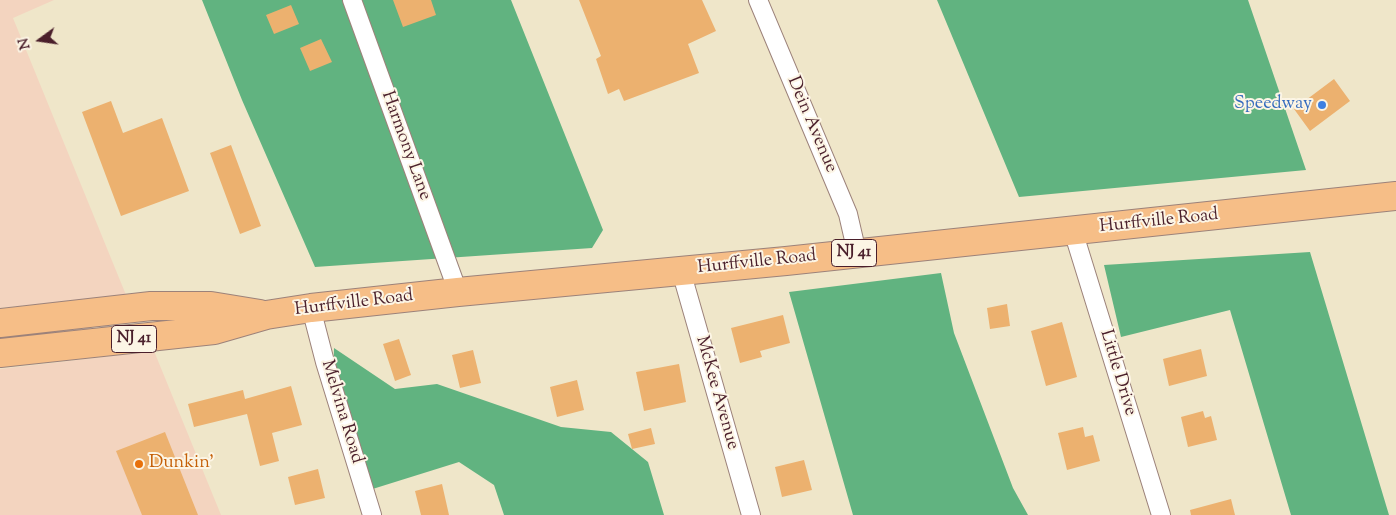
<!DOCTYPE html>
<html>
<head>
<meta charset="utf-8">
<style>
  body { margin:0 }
  #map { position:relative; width:1396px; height:515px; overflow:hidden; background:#efe6c9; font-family:"Sorts Mill Goudy",serif }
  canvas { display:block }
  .north { position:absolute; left:15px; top:15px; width:50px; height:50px; -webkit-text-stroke:4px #fcf5e5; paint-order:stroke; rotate:256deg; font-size:14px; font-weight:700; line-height:20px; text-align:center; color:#4a1f2b }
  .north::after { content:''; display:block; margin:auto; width:18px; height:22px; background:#4a1f2b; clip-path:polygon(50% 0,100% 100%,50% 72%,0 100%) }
</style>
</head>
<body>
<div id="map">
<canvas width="1396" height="515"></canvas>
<div class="north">N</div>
</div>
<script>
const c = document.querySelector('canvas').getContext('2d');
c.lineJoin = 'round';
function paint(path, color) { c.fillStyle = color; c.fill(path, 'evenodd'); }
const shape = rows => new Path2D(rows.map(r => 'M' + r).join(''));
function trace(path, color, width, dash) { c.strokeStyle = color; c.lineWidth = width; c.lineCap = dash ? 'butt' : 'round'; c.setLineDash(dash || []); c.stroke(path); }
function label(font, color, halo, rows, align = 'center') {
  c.font = font + ' "Sorts Mill Goudy",serif'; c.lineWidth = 4; c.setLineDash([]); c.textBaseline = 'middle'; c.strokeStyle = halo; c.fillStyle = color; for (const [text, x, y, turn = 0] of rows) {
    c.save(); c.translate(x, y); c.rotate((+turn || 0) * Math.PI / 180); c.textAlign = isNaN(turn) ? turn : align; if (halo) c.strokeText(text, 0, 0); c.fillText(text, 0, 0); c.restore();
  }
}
const built = shape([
  [0,0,54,0,13,18,126,295,0,308],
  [154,351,221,515,0,515,0,369]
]);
const forest = shape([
  [202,0,511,0,603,230,592,248,315,267,242,100],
  [937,0,1248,0,1306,170,1019,197],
  [1310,252,1389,515,1291,515,1230,310,1121,337,1104,265],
  [941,273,954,333,1013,488,1028,515,853,515,789,292],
  [334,348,395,389,437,384,561,427,611,432,648,462,664,515,504,515,494,485,459,462,363,492,333,395]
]);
const building = shape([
  [393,0,431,0,436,15,403,27],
  [579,0,702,0,716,31,688,44,699,73,624,101,619,89,608,94,596,59,601,56],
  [291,5,299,24,274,34,266,15],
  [321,39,332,62,310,71,300,48],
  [1334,79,1350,101,1310,131,1294,109],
  [111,101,123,133,162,118,189,191,121,216,82,112],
  [231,145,261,226,240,234,210,153],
  [1007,304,1010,326,990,329,987,308],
  [783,315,790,343,760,351,762,357,740,363,731,328],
  [1062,322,1077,377,1046,386,1031,331],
  [399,339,411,375,395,381,383,344],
  [1201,349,1207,376,1169,386,1163,359],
  [473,350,481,383,460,388,452,355],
  [679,364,686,402,644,411,636,372],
  [577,380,584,410,557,417,550,387],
  [291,386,302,425,272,433,279,461,260,466,247,414,194,427,188,404,243,390,245,399],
  [1203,411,1205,418,1211,416,1217,440,1188,447,1181,417],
  [1083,427,1085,437,1093,435,1100,461,1067,470,1058,433],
  [651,428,655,444,632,449,628,434],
  [165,432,198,515,142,515,116,451],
  [804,460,812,490,782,497,775,467],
  [318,469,325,498,295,505,288,477],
  [442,484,449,515,421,515,415,491],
  [1231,499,1235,515,1191,515,1190,510]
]);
const street = shape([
  [352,0,458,292],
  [758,0,848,214,857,253],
  [1073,231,1161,515],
  [681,271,751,515],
  [311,308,325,362,372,515]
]);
const primary = shape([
  [0,323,151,306,211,306,260,314],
  [0,353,214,330,266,315,311,308,458,292,786,261,1396,196]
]);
const markers = [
  [1322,105,5,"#3f7fe0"],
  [139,464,5,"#e8710a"]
];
const shields = [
  [854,253,45],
  [134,339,45]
];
const shieldNames = [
  ["NJ 41",854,253],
  ["NJ 41",134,339]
];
const shopNames = [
  ["Speedway",1312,105]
];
const streetNames = [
  ["Dein Avenue",811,125,67],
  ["Harmony Lane",405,146,70],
  ["Hurffville Road",1159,222,-6],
  ["Hurffville Road",757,263,-6],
  ["Hurffville Road",354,304,-7],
  ["Little Drive",1117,373,73],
  ["McKee Avenue",716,393,74],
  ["Melvina Road",341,412,73]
];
const foodNames = [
  ["Dunkin'",149,464]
];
paint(built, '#f3d4bf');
paint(forest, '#61b380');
paint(building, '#ecb16f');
trace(street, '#9c827a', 20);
trace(primary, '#9c827a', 30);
trace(street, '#fff', 18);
trace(primary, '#f6be87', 28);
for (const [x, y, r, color] of markers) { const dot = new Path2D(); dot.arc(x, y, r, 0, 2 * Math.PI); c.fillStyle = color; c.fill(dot); trace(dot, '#fcf5e5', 2); }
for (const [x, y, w] of shields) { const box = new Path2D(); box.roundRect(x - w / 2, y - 13.5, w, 27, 4); c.fillStyle = '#fcf5e5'; c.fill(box); trace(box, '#4a1f2b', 1); }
label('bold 16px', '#4a1f2b', null, shieldNames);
label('18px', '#366cbe', '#fcf5e5', shopNames, 'right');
label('18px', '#4a1f2b', '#fcf5e5', streetNames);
label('18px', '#c56008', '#fcf5e5', foodNames, 'left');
</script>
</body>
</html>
